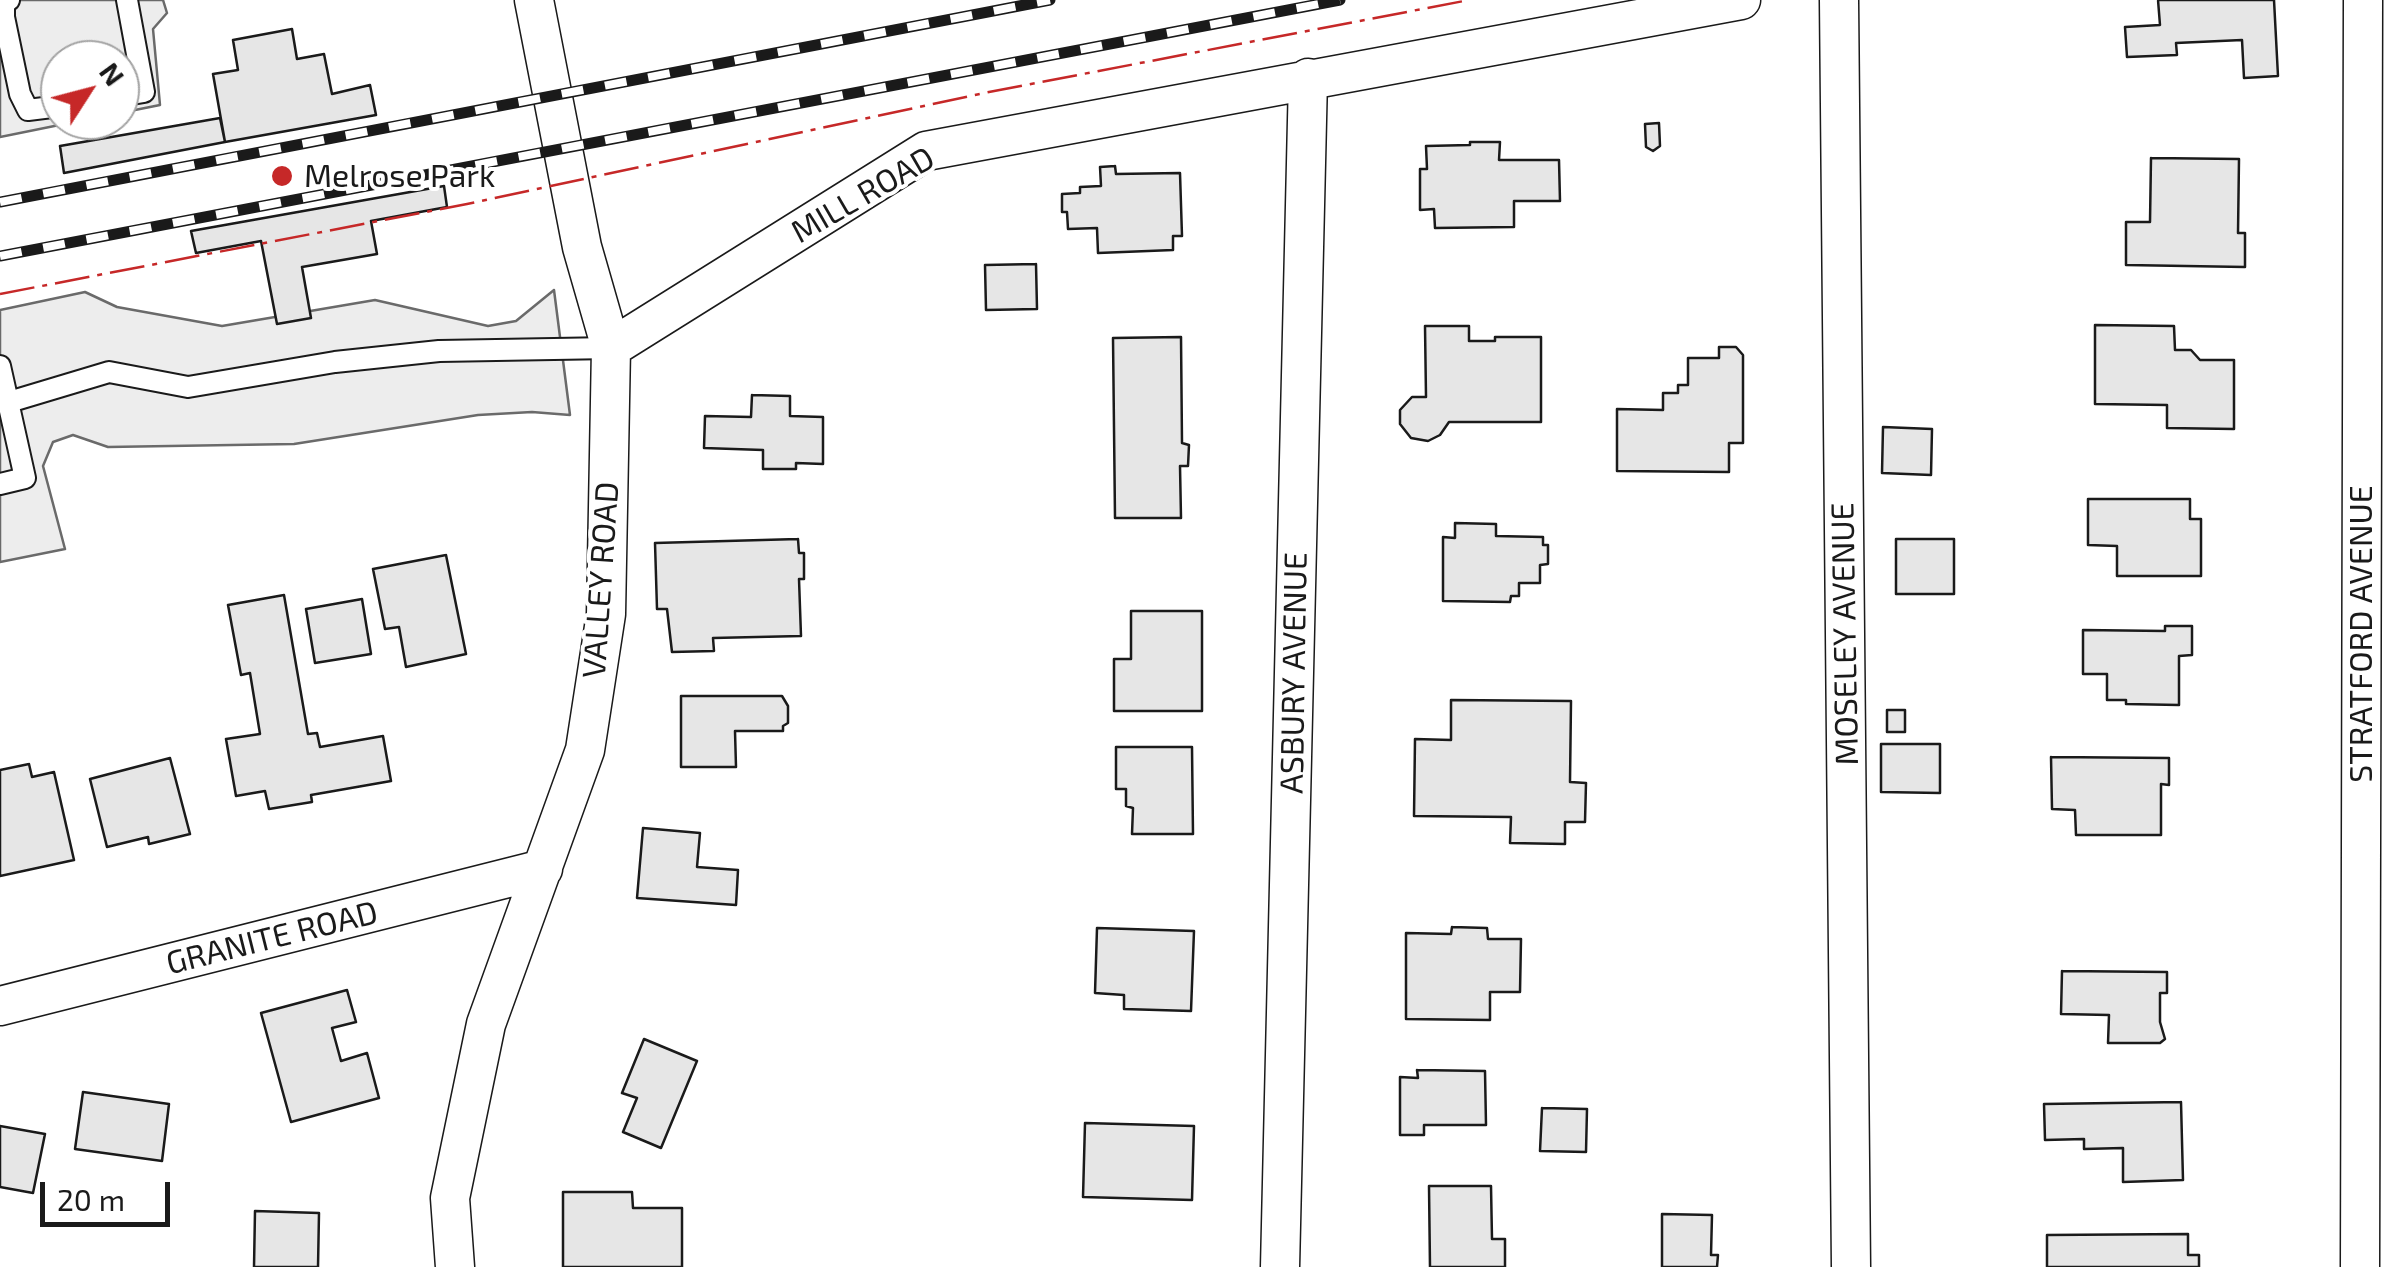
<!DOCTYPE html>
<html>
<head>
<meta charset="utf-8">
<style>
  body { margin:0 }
  #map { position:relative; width:2406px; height:1267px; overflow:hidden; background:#fff; font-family:"Exo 2",sans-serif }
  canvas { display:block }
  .north { position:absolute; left:40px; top:40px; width:100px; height:100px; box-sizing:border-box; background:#fff; border:2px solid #a3a3a3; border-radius:50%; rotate:54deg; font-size:28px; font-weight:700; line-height:40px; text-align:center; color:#1a1a1a }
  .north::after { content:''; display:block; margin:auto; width:35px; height:45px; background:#c62828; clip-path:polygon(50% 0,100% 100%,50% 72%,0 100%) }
  .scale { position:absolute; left:40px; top:1182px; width:130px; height:45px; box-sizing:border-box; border:5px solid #1a1a1a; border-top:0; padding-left:12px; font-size:30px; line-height:35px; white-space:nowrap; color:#1a1a1a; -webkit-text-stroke:8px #fff; paint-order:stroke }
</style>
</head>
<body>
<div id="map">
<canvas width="2406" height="1267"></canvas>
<div class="north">N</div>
<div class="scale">20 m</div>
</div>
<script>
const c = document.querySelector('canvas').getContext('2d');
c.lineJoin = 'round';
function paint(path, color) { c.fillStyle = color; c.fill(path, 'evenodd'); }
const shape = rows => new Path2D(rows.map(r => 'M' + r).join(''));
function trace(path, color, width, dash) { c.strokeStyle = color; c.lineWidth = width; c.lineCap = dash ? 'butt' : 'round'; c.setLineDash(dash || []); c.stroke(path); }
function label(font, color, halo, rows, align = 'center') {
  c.font = font + ' "Exo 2",sans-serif'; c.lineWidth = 8; c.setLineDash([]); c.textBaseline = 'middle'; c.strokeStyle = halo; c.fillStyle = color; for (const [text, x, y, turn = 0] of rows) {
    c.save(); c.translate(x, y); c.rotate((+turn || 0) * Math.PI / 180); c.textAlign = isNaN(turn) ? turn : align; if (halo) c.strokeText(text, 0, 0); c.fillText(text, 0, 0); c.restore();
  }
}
const built = shape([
  [0,0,163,0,167,13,153,29,160,105,120,113,120,60,60,60,60,120,84,120,0,137,0,0],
  [554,290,570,415,532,412,478,415,294,444,108,447,73,435,53,442,43,466,65,549,0,562,0,310,85,292,117,307,222,326,375,300,488,326,516,321,554,290]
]);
const building = shape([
  [2158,0,2274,0,2278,76,2244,78,2242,40,2176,43,2177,55,2127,57,2125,27,2160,25,2158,0],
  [292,29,297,59,324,54,332,94,370,85,376,115,225,142,213,74,238,70,233,40,292,29],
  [220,118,225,142,64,173,60,146,220,118],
  [1659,123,1660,146,1653,151,1646,147,1645,124,1659,123],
  [1470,142,1500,142,1499,160,1559,160,1560,201,1514,201,1514,227,1435,228,1434,209,1420,210,1420,169,1427,169,1426,146,1470,145,1470,142],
  [2151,158,2239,159,2238,233,2245,233,2245,267,2126,265,2126,222,2150,222,2151,158],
  [1115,166,1116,174,1180,173,1182,236,1173,236,1173,250,1098,253,1097,228,1068,229,1067,212,1062,212,1062,194,1080,193,1080,187,1101,186,1100,167,1115,166],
  [444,186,447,207,371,221,377,254,302,267,311,318,277,324,261,241,196,253,191,231,444,186],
  [1036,264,1037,309,986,310,985,265,1036,264],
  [2095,325,2174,326,2175,350,2191,350,2200,360,2234,360,2234,429,2167,428,2167,405,2095,404,2095,325],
  [1425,326,1469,326,1469,341,1495,341,1495,337,1541,337,1541,422,1449,422,1440,435,1428,441,1411,438,1400,424,1400,410,1412,397,1426,397,1425,326],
  [1181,337,1182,443,1189,445,1188,466,1180,466,1181,518,1115,518,1113,338,1181,337],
  [1719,347,1736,347,1743,355,1743,443,1729,443,1729,472,1617,471,1617,409,1663,410,1663,393,1678,393,1678,385,1688,385,1688,358,1719,358,1719,347],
  [752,395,790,396,790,416,823,417,823,464,796,463,796,469,763,469,763,450,704,448,705,416,751,417,752,395],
  [1883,427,1932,429,1931,475,1882,473,1883,427],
  [2088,499,2190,499,2190,519,2201,519,2201,576,2117,576,2117,546,2088,545,2088,499],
  [1455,523,1496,524,1496,536,1543,537,1543,545,1548,545,1548,564,1540,565,1540,583,1519,583,1519,596,1511,596,1510,602,1443,601,1443,537,1455,538,1455,523],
  [798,539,799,553,804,553,804,579,799,579,801,636,713,638,714,651,672,652,667,609,657,609,655,543,798,539],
  [1896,539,1954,539,1954,594,1896,594,1896,539],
  [446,555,466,654,406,667,399,627,385,629,373,569,446,555],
  [284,595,308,734,317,733,320,747,383,736,391,781,311,795,312,802,269,809,265,791,236,796,226,739,260,734,250,673,241,675,228,605,284,595],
  [362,599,371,654,315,663,306,609,362,599],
  [1131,611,1202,611,1202,711,1114,711,1114,659,1131,659,1131,611],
  [2165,626,2192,626,2192,655,2179,656,2179,705,2126,704,2126,700,2107,700,2107,674,2083,674,2083,630,2165,631,2165,626],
  [681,696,782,696,788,706,788,723,783,726,783,731,735,731,736,767,681,767,681,696],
  [1451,700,1571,701,1570,782,1586,783,1585,822,1565,822,1565,844,1510,843,1511,817,1414,816,1415,739,1451,740,1451,700],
  [1887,710,1905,710,1905,732,1887,732,1887,710],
  [1881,744,1940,744,1940,793,1881,792,1881,744],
  [1116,747,1192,747,1193,834,1132,834,1133,808,1126,806,1126,789,1116,789,1116,747],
  [2051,757,2169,758,2169,785,2161,784,2161,835,2076,835,2075,810,2052,809,2051,757],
  [170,758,190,834,149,844,148,837,107,847,90,779,170,758],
  [29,764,32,777,54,772,74,860,0,876,0,770,29,764],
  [643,828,700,833,697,867,738,870,736,905,637,898,643,828],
  [1452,927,1487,928,1488,939,1521,939,1520,992,1490,992,1490,1020,1406,1019,1406,933,1451,934,1452,927],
  [1097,928,1194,931,1191,1011,1124,1009,1124,995,1095,993,1097,928],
  [2062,971,2167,972,2167,993,2160,993,2160,1022,2165,1039,2160,1043,2108,1043,2109,1015,2061,1014,2062,971],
  [347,990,356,1022,332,1028,341,1061,367,1053,379,1098,291,1122,261,1013,347,990],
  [644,1039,697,1061,661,1148,623,1132,637,1098,622,1093,644,1039],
  [1417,1070,1485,1071,1486,1125,1424,1125,1424,1135,1400,1135,1400,1077,1418,1078,1417,1070],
  [83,1092,169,1104,162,1161,75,1149,83,1092],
  [2181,1102,2183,1180,2123,1182,2123,1148,2084,1149,2084,1139,2045,1140,2044,1104,2181,1102],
  [1542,1108,1587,1109,1586,1152,1540,1151,1542,1108],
  [1085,1123,1194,1126,1192,1200,1083,1197,1085,1123],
  [0,1126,45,1134,33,1193,0,1187,0,1126],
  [1429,1186,1491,1186,1492,1239,1505,1239,1505,1267,1430,1267,1429,1186],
  [563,1192,632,1192,633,1208,682,1208,682,1267,563,1267,563,1192],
  [255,1211,319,1213,318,1267,254,1267,255,1211],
  [1662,1214,1712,1215,1711,1255,1718,1255,1717,1267,1662,1267,1662,1214],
  [2188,1234,2188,1255,2199,1255,2199,1267,2047,1267,2047,1235,2188,1234]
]);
const service = shape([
  [9,0,4,3,4,17,20,94,28,110,60,106],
  [120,96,144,92,127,0],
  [0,366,25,478,0,484],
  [9,402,109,372,188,387,335,362,439,351,611,348]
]);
const minor = shape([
  [1839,0,1851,1267],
  [611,348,926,151,1741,0],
  [0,1006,543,869],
  [455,1267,450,1198,486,1024,585,750,606,614,611,348,582,247,534,0],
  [1280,1267,1308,78],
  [2360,1267,2363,0]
]);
const rail = shape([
  [0,202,1050,0],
  [0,256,1340,0]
]);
const power = shape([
  [0,294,467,204,989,92,1469,0]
]);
const markers = [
  [282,176,12,"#c62828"]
];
const poiNames = [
  ["Melrose Park",304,176]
];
const streetNames = [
  ["MILL ROAD",863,195,-30],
  ["VALLEY ROAD",601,580,-86],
  ["MOSELEY AVENUE",1845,634,-91],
  ["STRATFORD AVENUE",2361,634,-90],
  ["ASBURY AVENUE",1294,673,-89],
  ["GRANITE ROAD",272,938,-14]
];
paint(built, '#ededed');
trace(built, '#6a6a6a', 2.5);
paint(building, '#e6e6e6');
trace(building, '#1a1a1a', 2.5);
trace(service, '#1a1a1a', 24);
trace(minor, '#1a1a1a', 41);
trace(service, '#fff', 20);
trace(minor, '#fff', 38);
trace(rail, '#1a1a1a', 11);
trace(rail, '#fff', 8, [22]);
trace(power, '#c62828', 2.5, [35, 8, 5, 8]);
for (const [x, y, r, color] of markers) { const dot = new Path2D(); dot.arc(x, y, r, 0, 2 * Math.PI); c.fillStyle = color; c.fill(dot); trace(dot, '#fff', 4); }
label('32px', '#1a1a1a', '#fff', poiNames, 'left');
label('32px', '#1a1a1a', '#fff', streetNames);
</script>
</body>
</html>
